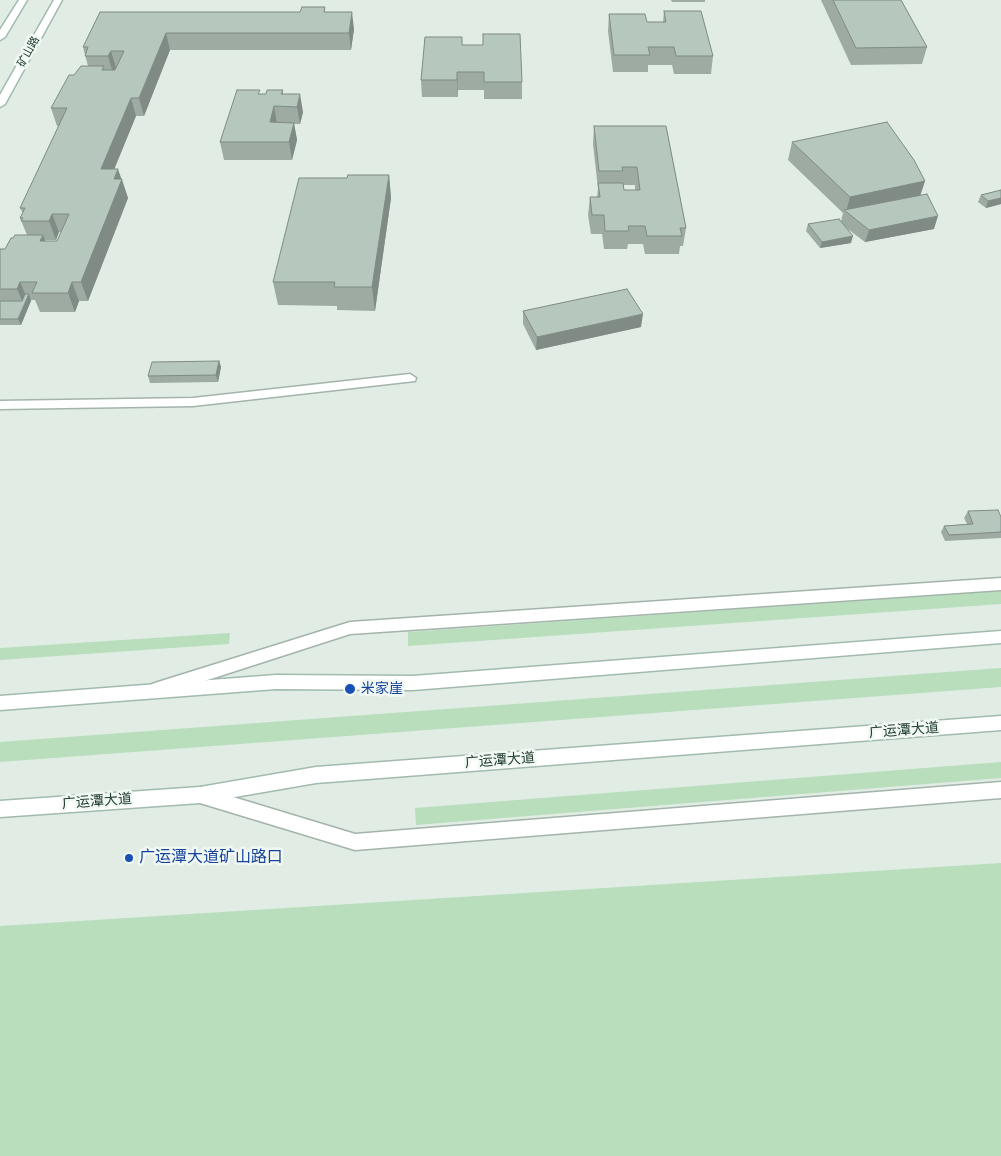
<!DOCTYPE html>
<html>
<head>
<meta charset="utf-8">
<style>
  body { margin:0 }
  canvas { display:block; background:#e1ece5 }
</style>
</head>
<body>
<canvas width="1001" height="1156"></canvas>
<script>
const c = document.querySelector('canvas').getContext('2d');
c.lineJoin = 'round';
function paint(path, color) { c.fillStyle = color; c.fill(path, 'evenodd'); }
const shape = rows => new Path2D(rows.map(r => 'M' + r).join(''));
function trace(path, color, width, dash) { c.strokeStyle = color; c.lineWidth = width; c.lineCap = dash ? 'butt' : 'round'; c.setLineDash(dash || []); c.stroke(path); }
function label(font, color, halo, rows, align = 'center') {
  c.font = font + ' Poppins,"Noto Sans SC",sans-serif'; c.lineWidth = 5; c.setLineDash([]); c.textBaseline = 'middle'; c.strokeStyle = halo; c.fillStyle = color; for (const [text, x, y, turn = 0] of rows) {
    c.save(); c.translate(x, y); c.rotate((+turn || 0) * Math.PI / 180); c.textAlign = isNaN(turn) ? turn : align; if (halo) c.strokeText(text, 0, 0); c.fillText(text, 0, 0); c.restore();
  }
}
const green = shape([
  [1001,591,1001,604,408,646,408,632],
  [230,633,229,644,0,660,0,648],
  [1001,668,1001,687,0,762,0,742],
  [1001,762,1001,778,416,825,415,808],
  [1001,863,1001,1156,0,1156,0,926]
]);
const lane = shape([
  [410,374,416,378,415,381,193,406,0,409,0,401,193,398,410,374]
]);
const street = shape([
  [1001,578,1001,590,350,634,158,696,152,694,150,689,152,684,158,682,350,622,1001,578],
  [1001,782,1001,798,355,850,200,803,194,801,191,795,194,789,200,787,355,834,1001,782]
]);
const secondary = shape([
  [19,0,27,0,5,37,0,40,0,30,19,0],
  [54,0,62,0,5,104,0,107,0,95,54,0],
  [1001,631,1001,643,413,690,276,689,0,710,0,696,276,675,413,676,1001,631],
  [1001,716,1001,730,316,783,200,803,0,817,0,801,200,787,316,767,1001,716]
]);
const wall = shape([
  [671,0,705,0,705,2,672,2],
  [821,0,901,0,927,47,922,64,851,65],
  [325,7,325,12,354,29,351,50,170,50,144,116,136,116,114,169,121,179,122,179,128,198,88,301,79,301,75,312,40,312,35,300,31,300,21,325,0,325,0,250,5,249,13,238,27,235,20,218,23,213,20,208,59,126,57,126,51,108,74,75,88,66,83,47,100,12,300,12],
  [59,232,61,232,57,241,45,241,45,240,56,240],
  [664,11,713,56,711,74,674,74,672,65,648,65,648,72,613,72,608,31,609,14,647,22,663,22],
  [462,37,462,45,522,82,522,99,484,99,484,90,458,90,458,97,422,97,421,80],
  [283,90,283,94,303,112,300,124,294,124,297,140,292,160,224,160,220,142,266,94],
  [594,126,666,126,686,228,683,246,680,246,679,254,645,254,643,244,628,244,627,249,604,249,602,234,591,234,588,215,590,197,597,197,598,189,593,144],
  [623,185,635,185,635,190,624,190],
  [792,142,925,181,920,196,934,229,865,242,845,227,851,243,820,248,806,231,808,224,841,221,843,213,788,160],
  [389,175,391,198,375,311,337,310,337,306,278,305,273,282,347,178],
  [1001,190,1001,204,986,208,978,202,981,195],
  [523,311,641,327,536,350,523,324],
  [219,361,221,367,218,382,150,383,148,376],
  [968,511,1001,517,1001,538,945,541,941,532,944,526,967,524,964,518]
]);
const shadedWall = shape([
  [352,12,354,29,351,50,349,33],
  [166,33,170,50,144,116,139,98],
  [111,51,116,68,113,73,108,56],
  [457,72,458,90,458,97,457,80],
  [300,94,303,112,300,124,297,107],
  [131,98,136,116,107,187,101,169],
  [274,106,277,124,270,122],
  [294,123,297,140,292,160,289,142],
  [118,169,128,198,88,301,81,282,114,179],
  [389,175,391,198,375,311,372,287],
  [925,181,919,199,846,212,850,197],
  [1001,198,1001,204,986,208,988,201],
  [52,214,59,232,56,240,49,221],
  [938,216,934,229,865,242,869,230],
  [43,235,50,253,40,241],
  [853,236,851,243,820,248,822,242],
  [20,282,27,298,29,294,31,301,21,325,18,319,24,305,17,289],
  [72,282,79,301,75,312,68,293],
  [643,314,641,327,536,350,537,337],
  [219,361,221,367,218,382,216,375]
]);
const building = shape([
  [833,0,901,0,927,47,856,48,833,0],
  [302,7,325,7,324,12,352,12,349,33,166,33,139,98,131,98,101,169,118,169,114,179,122,179,81,282,72,282,68,293,32,293,37,282,20,282,17,289,0,289,0,249,5,249,11,238,13,238,15,235,43,235,40,241,57,241,69,214,52,214,49,221,21,221,23,218,20,218,25,208,20,208,67,108,51,108,69,75,74,75,81,66,104,66,102,70,115,70,124,51,111,51,108,56,85,56,88,47,83,47,100,12,300,12,302,7],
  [664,11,701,11,713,56,676,56,674,47,648,47,650,55,614,55,609,14,645,14,647,22,666,22,664,11],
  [483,34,520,34,522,82,484,82,484,72,457,72,457,80,421,80,425,37,462,37,462,45,483,45,483,34],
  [237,90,260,90,258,94,266,94,267,90,283,90,281,94,300,94,297,107,274,106,270,122,294,123,289,142,220,142,237,90],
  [887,122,914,160,925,181,850,197,792,142,887,122],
  [594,126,666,126,686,228,680,228,682,236,647,236,645,226,628,226,629,231,605,231,604,215,592,215,590,197,600,197,598,183,623,183,624,190,640,190,637,167,622,167,623,171,599,171,594,126],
  [348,175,389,175,372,287,334,287,335,282,273,282,299,178,347,178,348,175],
  [1001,190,1001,198,988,201,981,195,1001,190],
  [927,194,938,216,869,230,844,210,927,194],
  [839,219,853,236,822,242,808,224,839,219],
  [627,289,643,314,537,337,523,311,627,289],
  [25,294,29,294,18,319,0,319,0,301,22,301,25,294],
  [219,361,216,375,148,376,152,362,219,361],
  [998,510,1001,517,1001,532,949,535,944,526,973,524,968,511,998,510]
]);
const markers = [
  [350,689,6,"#1a4fb4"],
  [129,858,5,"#1a4fb4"]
];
const farStreetnames = [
  ["矿山路",29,52,-61]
];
const transitNames = [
  ["米家崖",361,689]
];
const streetNames = [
  ["广运潭大道",904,731,-4],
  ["广运潭大道",500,761,-4],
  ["广运潭大道",97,802,-4]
];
const nearTransitnames = [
  ["广运潭大道矿山路口",139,858]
];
paint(green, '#b8debc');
trace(lane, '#a3b4ab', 3);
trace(street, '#a3b4ab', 3);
trace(secondary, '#a1bbae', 3);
paint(lane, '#fff');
paint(street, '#fff');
paint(secondary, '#fff');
paint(wall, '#9daba3');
paint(shadedWall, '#7f8b84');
paint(building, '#b6c7bd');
trace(building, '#7f8b84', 1);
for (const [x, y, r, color] of markers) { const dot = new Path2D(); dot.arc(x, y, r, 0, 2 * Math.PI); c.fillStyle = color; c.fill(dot); trace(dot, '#f1f8f3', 2); }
label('11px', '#203d30', '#f1f8f3', farStreetnames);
label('14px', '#164399', '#f1f8f3', transitNames, 'left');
label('14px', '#203d30', '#f1f8f3', streetNames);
label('16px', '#164399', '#f1f8f3', nearTransitnames, 'left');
</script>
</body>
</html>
